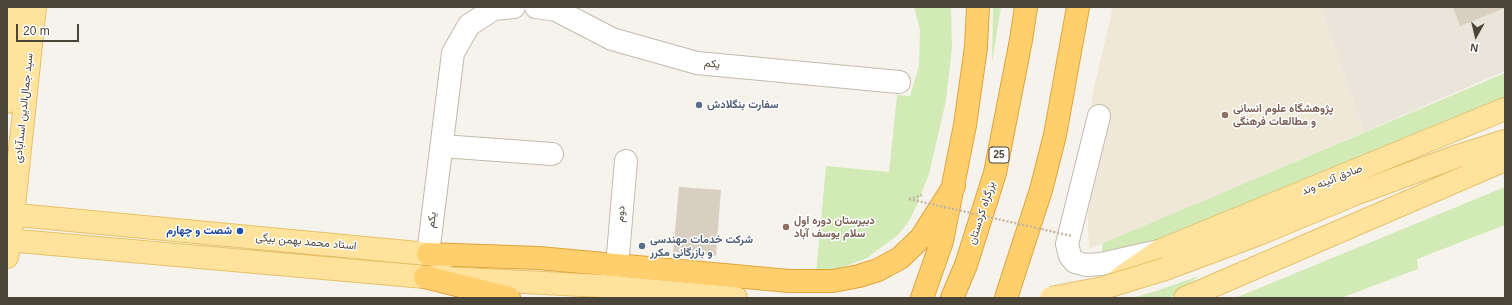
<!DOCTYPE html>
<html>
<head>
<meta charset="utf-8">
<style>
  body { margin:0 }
  #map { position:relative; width:1512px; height:305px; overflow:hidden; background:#f6f3ec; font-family:Arial,sans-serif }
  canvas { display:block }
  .frame { position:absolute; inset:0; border:8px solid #4b4439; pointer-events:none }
  .north { position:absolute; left:1456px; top:16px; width:40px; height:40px; -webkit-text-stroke:3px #fff; paint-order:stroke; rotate:188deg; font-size:11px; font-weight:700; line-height:16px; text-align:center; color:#4b4439 }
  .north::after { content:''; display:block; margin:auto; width:14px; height:18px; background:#4b4439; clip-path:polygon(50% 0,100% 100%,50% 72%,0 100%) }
  .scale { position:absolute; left:16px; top:24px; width:63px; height:18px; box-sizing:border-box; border:2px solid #4b4439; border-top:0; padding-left:5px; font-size:12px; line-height:14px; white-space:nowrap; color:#4b4439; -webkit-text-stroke:3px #fff; paint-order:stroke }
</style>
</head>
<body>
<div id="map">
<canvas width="1512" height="305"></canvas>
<div class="frame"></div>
<div class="north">N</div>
<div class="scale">20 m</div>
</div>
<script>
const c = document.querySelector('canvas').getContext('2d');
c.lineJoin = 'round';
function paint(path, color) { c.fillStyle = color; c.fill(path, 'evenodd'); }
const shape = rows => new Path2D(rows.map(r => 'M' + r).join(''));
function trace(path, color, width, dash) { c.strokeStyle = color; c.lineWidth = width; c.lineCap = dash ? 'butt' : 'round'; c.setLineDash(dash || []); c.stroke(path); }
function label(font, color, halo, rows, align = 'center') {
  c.font = font + ' Arial,Vazirmatn,sans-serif'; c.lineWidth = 3; c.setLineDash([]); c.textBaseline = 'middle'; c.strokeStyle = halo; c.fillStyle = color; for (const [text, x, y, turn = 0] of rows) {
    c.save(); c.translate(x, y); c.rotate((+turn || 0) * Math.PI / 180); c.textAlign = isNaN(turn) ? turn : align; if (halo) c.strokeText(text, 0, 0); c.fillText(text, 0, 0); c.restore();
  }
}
const residential = shape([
  [1321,7,1505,7,1505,71,1364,132]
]);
const education = shape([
  [1113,7,1321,7,1364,132,1089,249,1088,225,1092,97]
]);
const green = shape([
  [914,7,951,7,952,48,946,100,929,174,916,207,909,221,898,235,867,258,837,269,816,273,826,166,889,172,897,95,910,96,919,66,920,29],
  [993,7,1001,7,992,62],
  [1505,73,1505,98,1274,194,1160,244,1101,257,1103,243],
  [1505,187,1505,225,1417,259,1418,269,1341,298,1235,298],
  [1199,276,1169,298,1132,298,1156,291]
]);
const building = shape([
  [1453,7,1505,7,1505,8,1460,26],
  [679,187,721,190,716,256,673,252]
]);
const path = shape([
  [909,199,922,195]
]);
const minor = shape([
  [536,7,556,10,612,39,697,63,899,82],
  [1099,116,1067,244,1070,256,1075,262,1086,265,1101,264,1159,251],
  [442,146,552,154],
  [428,254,453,53,469,25,494,9,514,7],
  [617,266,626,161]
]);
const major = shape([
  [7,102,18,7],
  [7,214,428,254,446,257],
  [7,240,425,277,603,286,736,298],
  [7,257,13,215,35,7],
  [1165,269,1259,234,1355,194,1455,157,1505,141],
  [1113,284,1127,273,1159,251,1505,109],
  [1185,298,1505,160]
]);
const highway = shape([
  [428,254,539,258,789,281,833,281,859,276,878,270,900,258,921,238,954,186],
  [425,277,509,298],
  [922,298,942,241,965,125,976,47,978,7],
  [952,298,966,265,995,173,1021,40,1026,7],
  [1006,298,1041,190,1055,135,1078,7]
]);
const pathBridge = shape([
  [909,199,1072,236]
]);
const majorBridge = shape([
  [1051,298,1103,288,1165,269]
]);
const markers = [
  [699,105,4,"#5c6f8a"],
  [1225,115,4,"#8d6e63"],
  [786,227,4,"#8d6e63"],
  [240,231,4,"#1a4fb4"],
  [642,246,4,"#5c6f8a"]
];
const shields = [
  [999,155,20]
];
const shieldNames = [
  ["25",999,155]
];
const streetNames = [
  ["یکم",712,64,6],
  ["سید جمال‌الدین اسدآبادی",24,108,-84],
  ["صادق آئینه وند",1332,180,-22],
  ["بزرگراه کردستان",982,213,-72],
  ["دوم",621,214,-85],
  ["یکم",432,220,-83],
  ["استاد محمد بهمن بیگی",306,242,5]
];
const serviceNames = [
  ["سفارت بنگلادش",707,105],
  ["شرکت خدمات مهندسی",650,240],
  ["و بازرگانی مکرر",650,253]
];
const educationNames = [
  ["پژوهشگاه علوم انسانی",1233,109],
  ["و مطالعات فرهنگی",1233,122],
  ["دبیرستان دوره اول",794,221],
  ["سلام یوسف آباد",794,234]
];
const transitNames = [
  ["شصت و چهارم",232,231]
];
paint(residential, '#eae5da');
paint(education, '#efe8d6');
paint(green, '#d2eab5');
paint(building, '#d8cfc1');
trace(minor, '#c2bbae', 24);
trace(major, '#e6c16a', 24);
trace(highway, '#e0a43c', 24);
trace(path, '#c4b79f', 2.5, [2, 2]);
trace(minor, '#fff', 22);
trace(major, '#ffe39c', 22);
trace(highway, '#ffcf6e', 22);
trace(majorBridge, '#e6c16a', 24, []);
trace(pathBridge, '#c4b79f', 2.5, [2, 2]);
trace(majorBridge, '#ffe39c', 22);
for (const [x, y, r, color] of markers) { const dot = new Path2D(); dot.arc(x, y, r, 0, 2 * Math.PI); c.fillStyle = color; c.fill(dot); trace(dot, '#fff', 1.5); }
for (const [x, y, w] of shields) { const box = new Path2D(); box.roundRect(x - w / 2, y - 8, w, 16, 3); c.fillStyle = '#fff'; c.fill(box); trace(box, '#4b4439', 1); }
label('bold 10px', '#4b4439', null, shieldNames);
label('11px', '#4b4439', '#fff', streetNames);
label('bold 11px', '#4e5e75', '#fff', serviceNames, 'left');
label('bold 11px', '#785e54', '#fff', educationNames, 'left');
label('bold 11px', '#164399', '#fff', transitNames, 'right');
</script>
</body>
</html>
